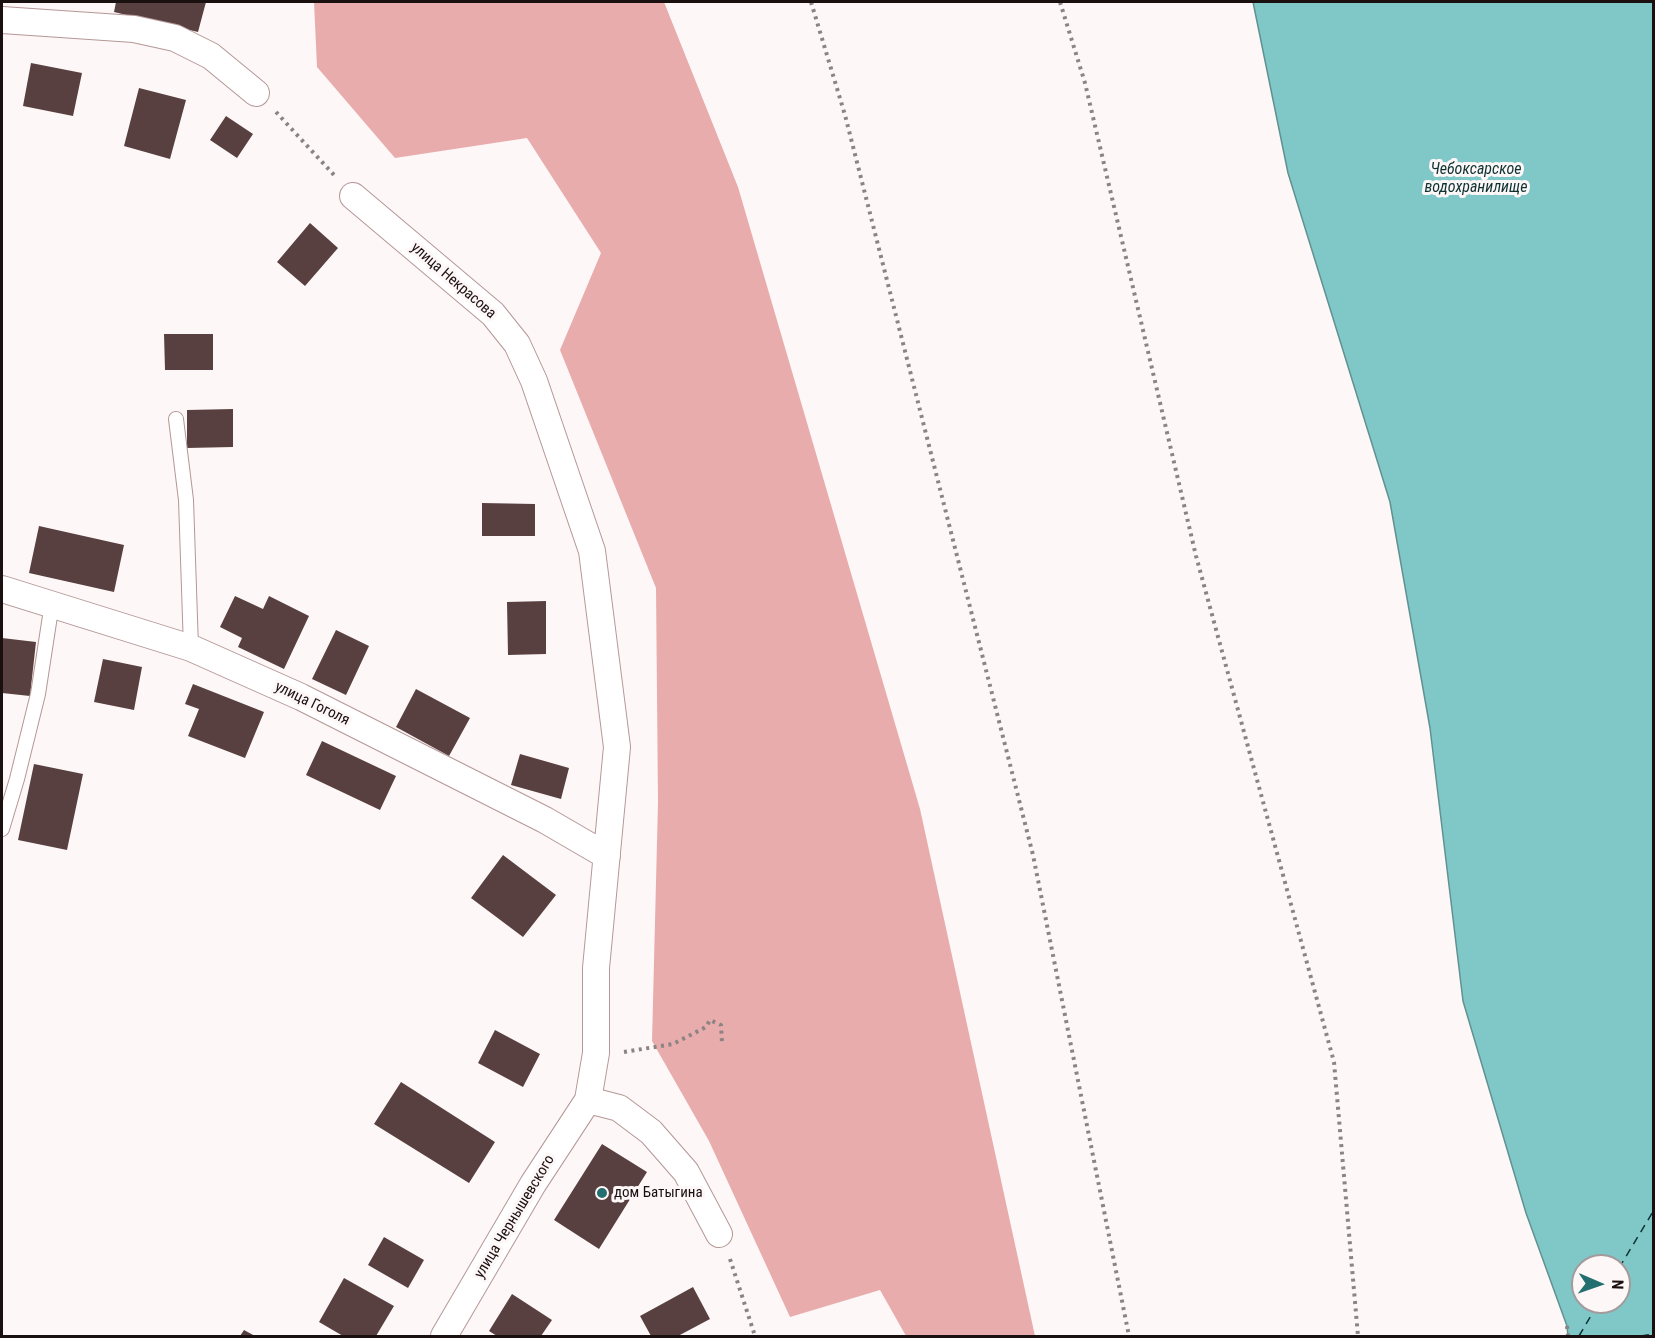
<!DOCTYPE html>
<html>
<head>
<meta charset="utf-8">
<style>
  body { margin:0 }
  #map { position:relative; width:1655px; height:1338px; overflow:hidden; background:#fef7f7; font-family:"Roboto Condensed",sans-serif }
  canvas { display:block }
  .frame { position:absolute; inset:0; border:3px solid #1a1010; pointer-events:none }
  .north { position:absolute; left:1571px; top:1254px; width:60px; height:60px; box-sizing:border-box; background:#fef7f7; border:2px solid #a39b9b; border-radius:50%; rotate:92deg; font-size:16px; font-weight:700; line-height:24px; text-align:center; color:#1a1010 }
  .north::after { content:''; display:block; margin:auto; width:21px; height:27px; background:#236f6f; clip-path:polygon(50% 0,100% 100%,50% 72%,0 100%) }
</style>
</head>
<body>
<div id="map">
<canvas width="1655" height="1338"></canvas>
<div class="frame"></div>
<div class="north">N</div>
</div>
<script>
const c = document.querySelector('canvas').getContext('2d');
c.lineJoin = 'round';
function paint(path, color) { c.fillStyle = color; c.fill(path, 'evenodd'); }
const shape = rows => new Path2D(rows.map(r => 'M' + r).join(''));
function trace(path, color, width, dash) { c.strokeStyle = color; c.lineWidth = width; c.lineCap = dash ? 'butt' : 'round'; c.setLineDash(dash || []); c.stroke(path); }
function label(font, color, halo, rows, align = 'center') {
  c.font = font + ' "Roboto Condensed",sans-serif'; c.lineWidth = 6; c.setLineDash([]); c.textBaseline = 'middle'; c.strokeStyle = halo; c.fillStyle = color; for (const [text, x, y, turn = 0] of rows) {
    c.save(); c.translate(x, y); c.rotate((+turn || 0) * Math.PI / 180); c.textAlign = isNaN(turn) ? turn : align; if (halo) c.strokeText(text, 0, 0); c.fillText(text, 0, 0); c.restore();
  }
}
const forest = shape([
  [314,2,664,2,738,187,920,809,1035,1336,906,1336,880,1290,790,1317,709,1141,652,1041,658,802,656,588,560,350,601,253,527,138,395,158,317,67]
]);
const water = shape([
  [1253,2,1653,2,1653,1336,1568,1336,1567,1326,1526,1213,1463,1001,1430,728,1390,502,1288,173,1253,2],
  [1583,1266,1619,1266,1619,1302,1583,1302,1583,1266]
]);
const ferry = shape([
  [1619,1268,1654,1210],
  [1579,1336,1599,1302],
  [1641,1336,1654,1334]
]);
const building = shape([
  [116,2,206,2,198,32,114,12],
  [31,63,82,73,73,116,23,106],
  [139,88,186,100,170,159,124,146],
  [226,116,253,134,237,158,210,140],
  [310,223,338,248,305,286,277,262],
  [164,334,213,334,213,370,165,370],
  [233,409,233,447,187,448,187,410],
  [482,503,535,504,535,536,482,536],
  [39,526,124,545,114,592,29,573],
  [235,596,263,609,269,596,309,616,284,669,238,647,242,638,220,627],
  [546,601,546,654,508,655,507,602],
  [336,630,369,646,346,695,312,679],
  [2,638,36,642,30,696,2,693],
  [103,659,142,667,134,710,94,702],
  [193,684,264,712,245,758,188,736,199,709,185,704],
  [416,689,470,718,449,756,396,727],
  [322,741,396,776,380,810,306,775],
  [520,754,569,768,561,799,511,785],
  [34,764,83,774,67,850,18,840],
  [503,855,556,895,523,937,471,898],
  [495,1030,540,1054,523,1087,478,1063],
  [401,1082,495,1142,469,1183,374,1124],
  [602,1144,647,1172,599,1249,554,1220],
  [384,1237,424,1260,408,1288,368,1265],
  [344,1278,394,1306,376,1336,343,1336,319,1322],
  [693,1287,710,1319,678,1336,651,1336,640,1316],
  [512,1294,552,1320,541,1336,497,1336,489,1331],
  [244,1330,255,1336,240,1336]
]);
const path = shape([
  [811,2,845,115,1033,855,1129,1336],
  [1060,2,1085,83,1196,556,1334,1062,1358,1336],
  [276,112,334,175],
  [624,1052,673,1044,706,1027,710,1020,721,1025,722,1043],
  [730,1259,755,1336],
  [1567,1326,1568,1336]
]);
const lane = shape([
  [176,419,186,500,191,648],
  [2,829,17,779,38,694,52,603]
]);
const street = shape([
  [2,20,134,29,175,38,211,56,256,93],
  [353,196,493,314,517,344,534,381,592,551,617,747,596,968,596,1053,588,1100,533,1184,444,1336],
  [2,589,191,648,301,697,545,820,607,856],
  [588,1100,619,1108,651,1132,686,1172,719,1234]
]);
const markers = [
  [602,1193,6,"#236f6f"]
];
const streetNames = [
  ["улица Некрасова",453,281,41],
  ["улица Гоголя",312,704,26],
  ["улица Чернышевского",515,1217,-59]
];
const poiNames = [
  ["дом Батыгина",614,1193]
];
const waterNames = [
  ["Чебоксарское",1476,170],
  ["водохранилище",1476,188]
];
paint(forest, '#e9acad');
paint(water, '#80c8c8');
trace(water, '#619191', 1.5);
trace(ferry, '#0e3232', 1.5, [8, 6]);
paint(building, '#594040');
trace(lane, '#b59797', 16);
trace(street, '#b59797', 28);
trace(path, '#8c8383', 4, [3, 4.5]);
trace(lane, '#fff', 14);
trace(street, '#fff', 26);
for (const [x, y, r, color] of markers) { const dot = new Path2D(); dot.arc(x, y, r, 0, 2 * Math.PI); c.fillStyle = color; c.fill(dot); trace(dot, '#fef7f7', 2); }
label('15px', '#1a1010', '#fef7f7', streetNames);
label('15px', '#1a1010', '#fef7f7', poiNames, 'left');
label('italic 16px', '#0e3232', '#fef7f7', waterNames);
</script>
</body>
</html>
